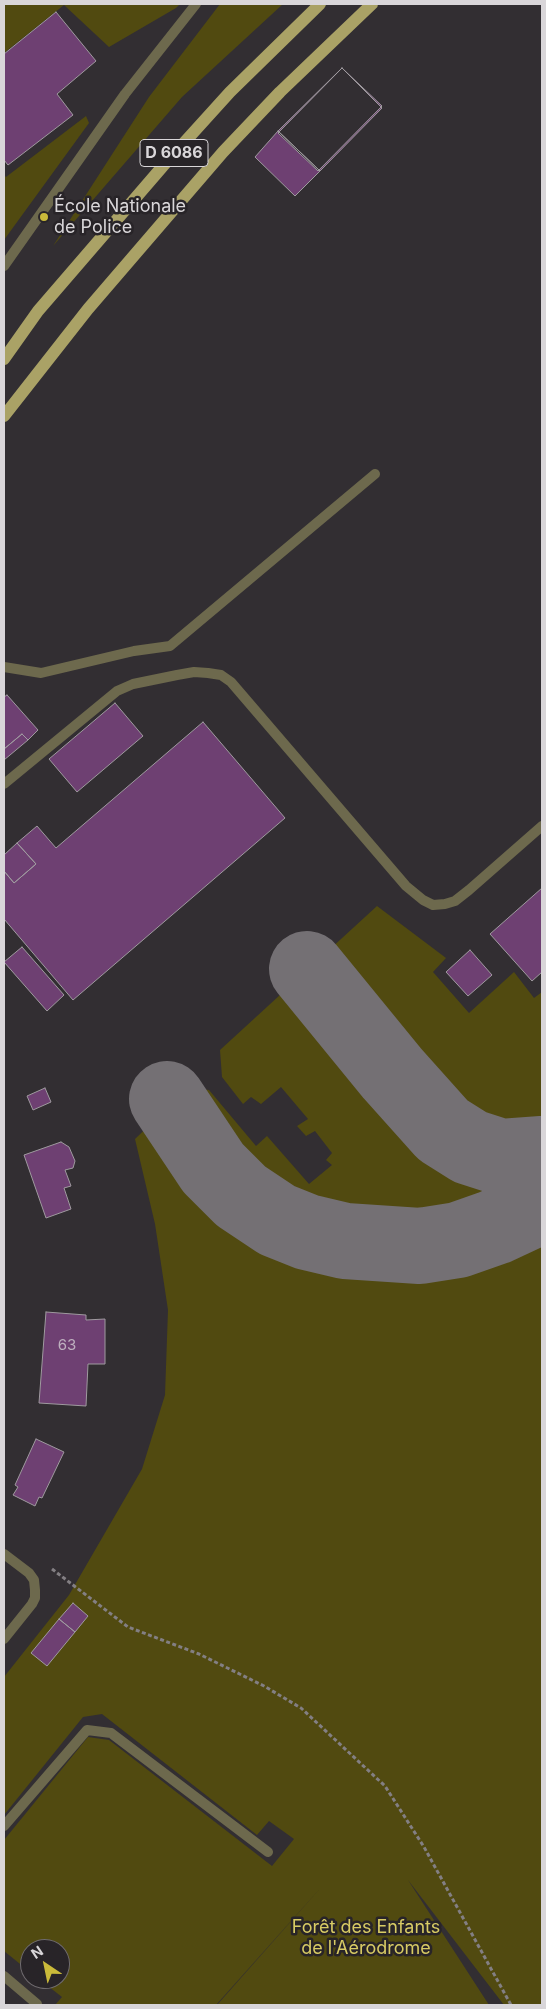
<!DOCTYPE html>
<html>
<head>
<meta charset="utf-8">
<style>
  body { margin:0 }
  #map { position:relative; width:546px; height:2009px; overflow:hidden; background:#322e32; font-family:Inter,sans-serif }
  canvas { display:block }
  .frame { position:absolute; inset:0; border:5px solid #d9d6d9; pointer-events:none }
  .north { position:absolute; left:20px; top:1939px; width:50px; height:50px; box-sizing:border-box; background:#282428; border:1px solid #6f6b6f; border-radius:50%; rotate:326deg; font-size:14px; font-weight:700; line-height:20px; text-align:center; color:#d9d6d9 }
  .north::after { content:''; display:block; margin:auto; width:18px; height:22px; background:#caba3a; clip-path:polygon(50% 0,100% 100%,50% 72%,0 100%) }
</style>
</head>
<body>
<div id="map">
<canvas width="546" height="2009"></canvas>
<div class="frame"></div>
<div class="north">N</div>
</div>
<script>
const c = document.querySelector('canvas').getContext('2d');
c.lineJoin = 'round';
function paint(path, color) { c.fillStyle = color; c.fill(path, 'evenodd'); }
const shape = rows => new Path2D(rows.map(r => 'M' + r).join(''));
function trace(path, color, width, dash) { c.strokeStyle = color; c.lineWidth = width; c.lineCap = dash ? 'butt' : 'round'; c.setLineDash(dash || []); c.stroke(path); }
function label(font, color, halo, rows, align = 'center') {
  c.font = font + ' Inter,sans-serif'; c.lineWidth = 5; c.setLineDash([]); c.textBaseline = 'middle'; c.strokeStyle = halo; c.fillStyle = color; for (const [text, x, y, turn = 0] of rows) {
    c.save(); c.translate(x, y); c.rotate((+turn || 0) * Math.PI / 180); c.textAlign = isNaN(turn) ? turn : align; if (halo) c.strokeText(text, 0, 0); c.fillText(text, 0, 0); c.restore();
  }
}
const green = shape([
  [4,4,180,4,176,8,109,47,64,5,4,53],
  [220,4,283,4,182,97,53,246,149,97],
  [86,116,89,123,4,240,4,175,6,177],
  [377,906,446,958,433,972,469,1013,514,972,534,998,542,992,542,2005,504,2005,408,1880,489,2005,217,2005,324,1884,216,2005,55,2005,62,1997,39,1979,60,1979,60,1949,30,1949,30,1972,4,1951,4,1840,88,1737,109,1740,272,1866,294,1839,269,1821,257,1835,102,1714,83,1717,4,1815,4,1677,69,1595,142,1469,165,1395,168,1310,155,1224,135,1139,189,1087,209,1090,256,1146,267,1136,309,1184,332,1165,326,1160,332,1153,315,1131,306,1136,297,1126,308,1119,281,1087,261,1104,251,1097,243,1104,222,1077,220,1050]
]);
const taxiway = shape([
  [307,969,392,1073,443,1130,470,1147,501,1157,542,1154],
  [167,1099,213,1168,241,1196,277,1220,307,1232,345,1241,420,1246,458,1240,495,1227,525,1213,542,1202]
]);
const building = shape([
  [56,12,96,61,57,94,73,115,8,165,4,160,4,54,56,12],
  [342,68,382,106,318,171,278,133,342,68],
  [342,68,382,108,320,171,278,131,342,68],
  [278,131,320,171,295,196,255,157,278,131],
  [7,695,38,730,28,740,22,734,4,749,4,697,7,695],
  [115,703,143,736,77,792,49,759,115,703],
  [203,722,285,818,73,1000,4,919,4,871,14,883,36,864,17,843,37,826,56,848,203,722],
  [22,734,28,740,4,760,4,749,22,734],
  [17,843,36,864,14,883,4,871,4,855,17,843],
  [542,888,542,972,532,981,490,934,542,888],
  [22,947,64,995,47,1011,4,962,22,947],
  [470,950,492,975,468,996,446,972,470,950],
  [45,1088,51,1102,33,1110,27,1096,45,1088],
  [61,1142,69,1147,75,1161,73,1168,65,1170,71,1186,64,1188,71,1209,46,1218,24,1155,61,1142],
  [46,1312,86,1315,86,1320,105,1319,105,1364,88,1364,86,1406,39,1403,46,1312],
  [36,1439,64,1452,42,1498,39,1497,35,1506,13,1495,18,1487,15,1485,36,1439],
  [73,1603,88,1616,75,1632,59,1619,73,1603],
  [59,1619,75,1632,47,1666,31,1653,59,1619]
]);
const path = shape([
  [52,1569,128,1627,199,1654,264,1686,301,1708,385,1786,424,1847,511,2005]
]);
const lane = shape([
  [4,266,125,94,196,4],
  [4,667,41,673,134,651,170,646,375,474],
  [4,784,117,691,133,684,177,675,194,672,208,673,221,675,231,682,406,886,423,900,433,905,445,904,455,901,469,890,542,826],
  [4,1826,87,1730,111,1733,268,1852],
  [4,1976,37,2004,36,2005]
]);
const street = shape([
  [4,1554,29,1573,34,1580,35,1590,35,1598,32,1604,4,1639]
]);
const primary = shape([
  [4,359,38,311,163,166,230,92,320,4],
  [4,416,88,309,223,152,280,92,372,4]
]);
const markers = [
  [44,217,5,"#caba3a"]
];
const numberNames = [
  ["63",67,1345]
];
const shields = [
  [174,153,68]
];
const shieldNames = [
  ["D 6086",174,153]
];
const poiNames = [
  ["École Nationale",54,207],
  ["de Police",54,228]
];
const parkNames = [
  ["Forêt des Enfants",366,1928],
  ["de l'Aérodrome",366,1949]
];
paint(green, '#514a10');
trace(taxiway, '#747074', 76);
paint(building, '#6e4072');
trace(building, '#9f9a9f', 1);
trace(path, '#837f83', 3, [4, 2.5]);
trace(lane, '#6d694d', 10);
trace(street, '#6d694d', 10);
trace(primary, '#aaa266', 12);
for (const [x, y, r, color] of markers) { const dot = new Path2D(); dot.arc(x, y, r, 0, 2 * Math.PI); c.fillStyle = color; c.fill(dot); trace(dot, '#282428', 2); }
label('15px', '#beb0bf', null, numberNames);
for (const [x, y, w] of shields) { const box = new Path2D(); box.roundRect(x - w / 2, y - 13.5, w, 27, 4); c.fillStyle = '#282428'; c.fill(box); trace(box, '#d9d6d9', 1); }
label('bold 16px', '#d9d6d9', null, shieldNames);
label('18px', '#d9d6d9', '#282428', poiNames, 'left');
label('18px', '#d8cb64', '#282428', parkNames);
</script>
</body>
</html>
